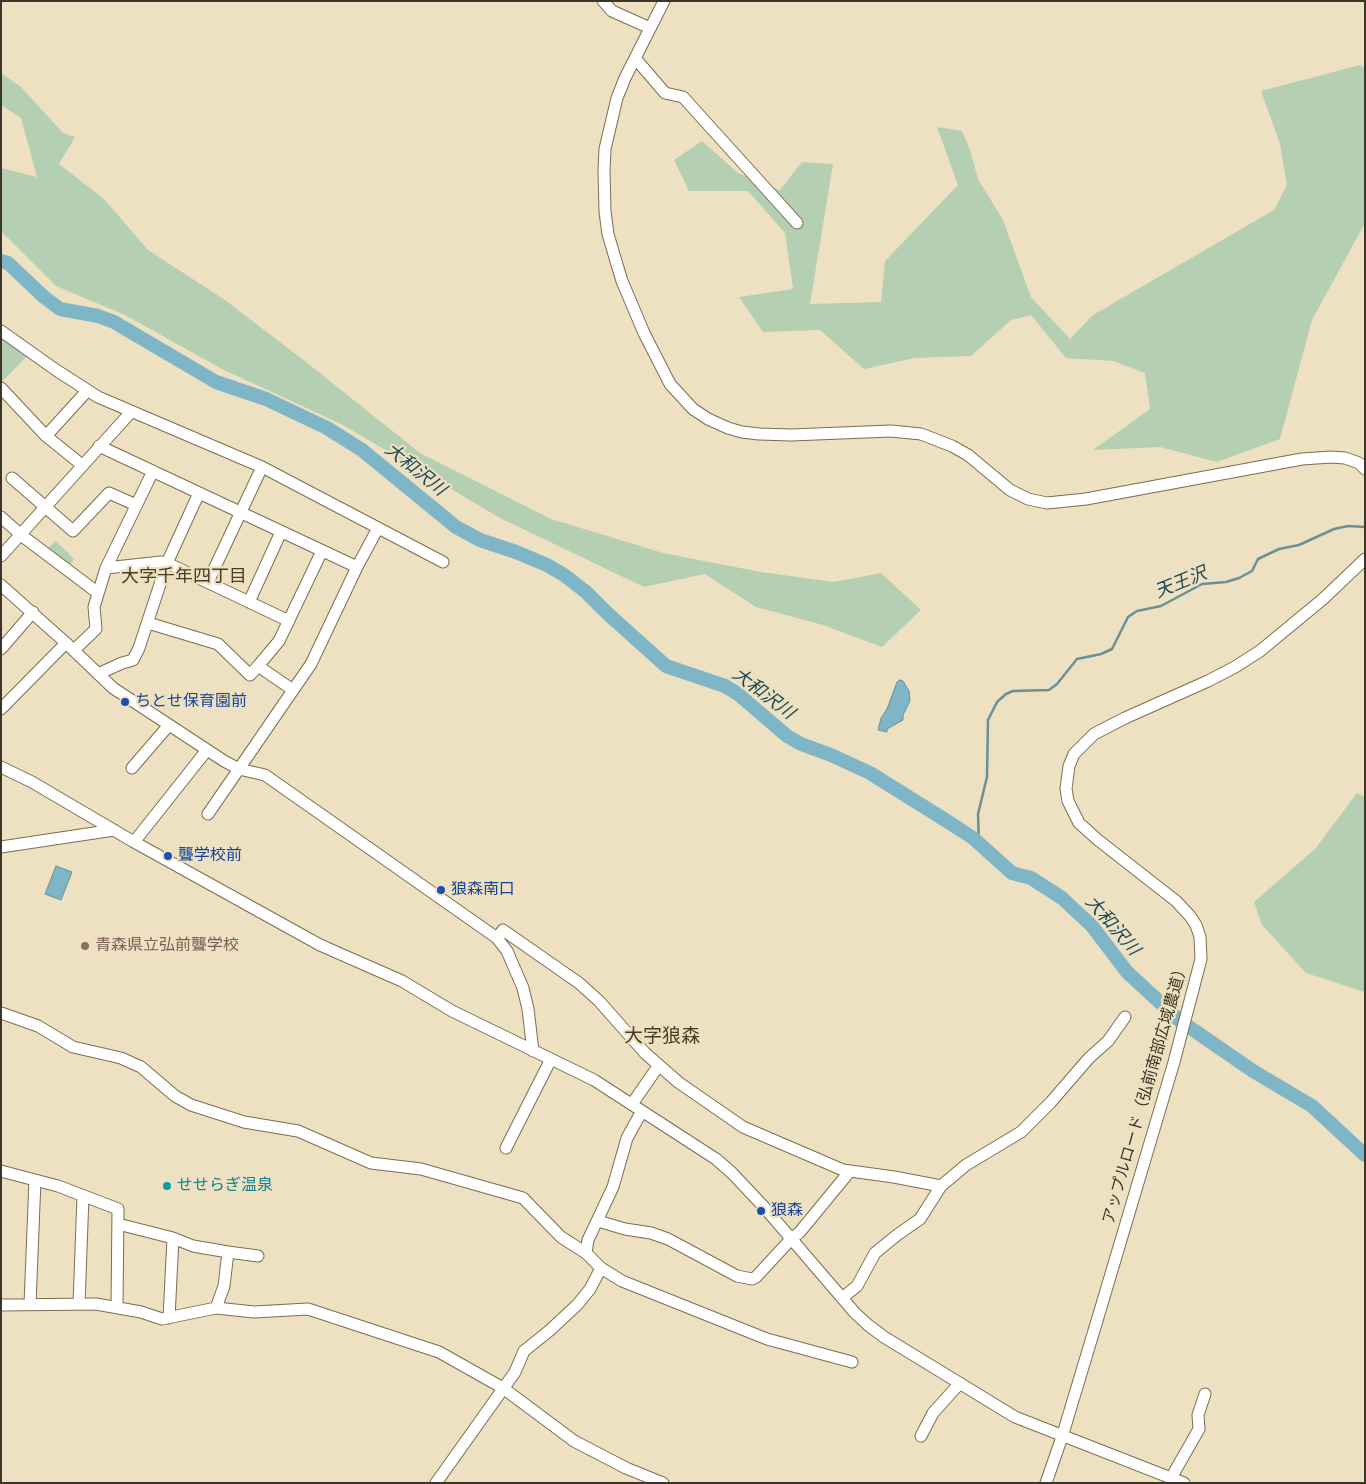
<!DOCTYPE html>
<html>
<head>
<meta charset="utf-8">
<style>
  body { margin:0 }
  #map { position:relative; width:1366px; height:1484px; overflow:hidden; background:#eee1c1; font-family:"Space Grotesk",sans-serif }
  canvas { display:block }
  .frame { position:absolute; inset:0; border:2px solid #3b3629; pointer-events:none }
</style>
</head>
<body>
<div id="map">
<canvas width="1366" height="1484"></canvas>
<div class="frame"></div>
</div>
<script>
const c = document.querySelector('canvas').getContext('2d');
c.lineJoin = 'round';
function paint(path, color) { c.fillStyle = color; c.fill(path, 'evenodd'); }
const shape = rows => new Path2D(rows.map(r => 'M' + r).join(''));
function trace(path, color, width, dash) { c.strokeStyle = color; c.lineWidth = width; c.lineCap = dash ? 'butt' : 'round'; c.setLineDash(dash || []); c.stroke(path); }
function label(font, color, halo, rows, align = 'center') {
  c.font = font + ' "Space Grotesk","Noto Sans JP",sans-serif'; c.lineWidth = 4.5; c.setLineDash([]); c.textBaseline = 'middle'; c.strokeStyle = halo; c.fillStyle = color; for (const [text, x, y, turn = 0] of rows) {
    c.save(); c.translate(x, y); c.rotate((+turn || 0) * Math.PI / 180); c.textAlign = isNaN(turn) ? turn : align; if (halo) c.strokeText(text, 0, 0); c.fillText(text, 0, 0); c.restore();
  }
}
const green = shape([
  [1360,65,1365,68,1365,223,1312,320,1280,439,1217,462,1160,447,1093,450,1150,409,1145,373,1113,361,1066,358,1031,315,1011,320,971,356,915,358,864,369,820,330,763,332,739,297,793,289,785,233,748,191,689,191,674,160,702,141,738,173,780,190,802,162,833,164,810,304,881,302,885,261,958,185,937,127,962,131,970,150,978,179,1003,220,1031,297,1070,339,1093,315,1274,210,1287,185,1280,144,1261,91],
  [1,73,21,87,63,133,75,137,59,164,104,199,148,250,225,300,306,362,420,453,551,519,663,553,761,572,834,582,881,573,921,610,882,647,823,625,756,607,705,574,644,587,500,518,343,425,222,369,125,315,56,286,1,231,1,168,37,177,21,118,1,105],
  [1,337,28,355,1,383],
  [56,541,74,559,70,565,48,548],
  [1357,793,1365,797,1365,992,1306,973,1262,925,1254,902,1315,849]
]);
const water = shape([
  [900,680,903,681,909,691,910,701,903,715,903,720,887,729,887,732,878,730,881,718,887,709,897,682,900,680],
  [56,866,72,872,61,900,45,894,56,866]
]);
const stream = shape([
  [979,844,978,814,987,777,988,720,997,702,1006,694,1013,691,1049,690,1057,684,1077,659,1101,654,1112,649,1128,617,1137,611,1161,606,1202,584,1226,582,1239,578,1252,571,1258,559,1279,549,1299,545,1334,529,1348,526,1365,527]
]);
const river = shape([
  [1,261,8,263,44,297,60,309,98,316,114,322,216,382,266,399,327,428,362,450,456,527,480,540,516,552,547,565,564,575,586,592,607,613,666,666,725,686,738,694,787,736,801,744,831,755,870,773,950,823,973,838,1012,873,1031,878,1062,898,1092,926,1127,972,1179,1020,1253,1071,1312,1106,1365,1155]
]);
const minor = shape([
  [603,1,612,11,650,28],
  [664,1,625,78,617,98,605,149,604,170,605,212,608,234,615,258,622,281,644,333,670,384,693,409,708,419,728,428,742,432,759,434,791,435,891,431,921,434,952,446,968,455,1010,490,1028,499,1047,503,1086,499,1302,459,1331,457,1345,458,1359,463,1365,469],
  [635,58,665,93,683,97,797,223],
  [1,331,56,370,98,397,262,467,443,562],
  [1,388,46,436,82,465],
  [46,436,87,391],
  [99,446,357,567],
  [12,478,73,531,109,493,136,505],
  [1,517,21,535,98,593],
  [1,556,131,412],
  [106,568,161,562,167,563,289,621],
  [208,582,262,467],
  [1,585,66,643,113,688,224,761,239,769,265,775,497,938,507,951,523,988,528,1009,533,1051],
  [249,602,281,532],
  [148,623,218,644,250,675,258,666],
  [1,649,33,612],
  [74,650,96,629,94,607,106,568,153,471],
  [98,674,122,663,133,660,139,648,167,563,199,493],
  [293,690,258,666,279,641,322,551],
  [1,709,66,643],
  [1,767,32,782,134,842,320,945,402,981,452,1011,594,1080,716,1159,732,1173,764,1207,855,1313,868,1325,884,1337,1015,1417,1184,1483],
  [132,768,169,725],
  [208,814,311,664,357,567,378,528],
  [134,842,207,750],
  [1,847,114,830],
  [497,938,503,930,579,983,599,1001,645,1053,678,1082,743,1127,843,1170,894,1177,941,1186],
  [1,1013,38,1026,73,1047,121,1058,141,1067,175,1096,191,1105,244,1122,298,1131,371,1163,421,1169,523,1198,561,1237,586,1253,601,1268,622,1281,767,1339,852,1362],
  [632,1104,659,1065],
  [506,1148,551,1059],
  [1,1171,35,1180],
  [598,1221,625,1229,651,1233,668,1239,737,1276,752,1279,756,1277,792,1238,799,1233,850,1171],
  [118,1224,173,1238,193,1246,228,1252,258,1256],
  [586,1253,588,1240,613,1187,627,1138,642,1111],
  [842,1298,857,1286,875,1253,897,1235,920,1219,941,1186,966,1165,1021,1132,1051,1102,1089,1058,1108,1041,1125,1017],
  [30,1304,35,1180,58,1186,118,1209,117,1307],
  [79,1304,83,1196],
  [1,1305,96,1304,141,1312,162,1319,216,1308,254,1312,308,1309,439,1352,503,1388,574,1441,626,1468,663,1483],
  [216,1308,224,1286,228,1252],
  [169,1318,173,1238],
  [921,1436,933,1413,960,1383],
  [1171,1478,1199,1429,1198,1415,1205,1394],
  [436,1483,515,1372,524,1351,549,1331,577,1305,590,1289,601,1268],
  [1046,1483,1062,1437,1099,1314,1174,1062,1201,959,1200,937,1196,925,1190,916,1176,901,1098,840,1079,823,1068,801,1066,789,1069,766,1074,754,1094,734,1125,718,1208,681,1235,667,1260,651,1323,599,1365,559]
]);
const markers = [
  [125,702,5,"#1a4fb4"],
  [168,856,5,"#1a4fb4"],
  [441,890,5,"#1a4fb4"],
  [85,946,5,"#8d6e63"],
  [167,1186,5,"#0f9aa8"],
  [761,1211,5,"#1a4fb4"]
];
const transitNames = [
  ["ちとせ保育園前",135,702],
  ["聾学校前",178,856],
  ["狼森南口",451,890],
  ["狼森",771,1211]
];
const educationNames = [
  ["青森県立弘前聾学校",95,946]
];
const streetNames = [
  ["アップルロード（弘前南部広域農道）",1146,1093,-74]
];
const cultureNames = [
  ["せせらぎ温泉",177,1186]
];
const waterNames = [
  ["大和沢川",415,470,39],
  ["天王沢",1181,583,-22],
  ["大和沢川",763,694,37],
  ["大和沢川",1112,926,49]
];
const neighbourhoodNames = [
  ["大字千年四丁目",184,577]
];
const quarterNames = [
  ["大字狼森",662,1037]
];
paint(green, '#b5cfb2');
paint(water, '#7eb6c8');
trace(water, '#6a9098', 1);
trace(stream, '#6a9098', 2.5);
trace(river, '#7eb6c8', 14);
trace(minor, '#7a6e51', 13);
trace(minor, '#fff', 11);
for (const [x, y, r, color] of markers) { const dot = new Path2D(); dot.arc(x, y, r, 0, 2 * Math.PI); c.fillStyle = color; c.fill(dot); trace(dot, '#eee1c1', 2); }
label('16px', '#164399', '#eee1c1', transitNames, 'left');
label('16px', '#785e54', '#eee1c1', educationNames, 'left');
label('16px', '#3b3629', '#eee1c1', streetNames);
label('16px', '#0d838f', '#eee1c1', cultureNames, 'left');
label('italic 18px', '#1a4a58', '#eee1c1', waterNames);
label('18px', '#483e22', '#eee1c1', neighbourhoodNames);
label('19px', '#483e22', '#eee1c1', quarterNames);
</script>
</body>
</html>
